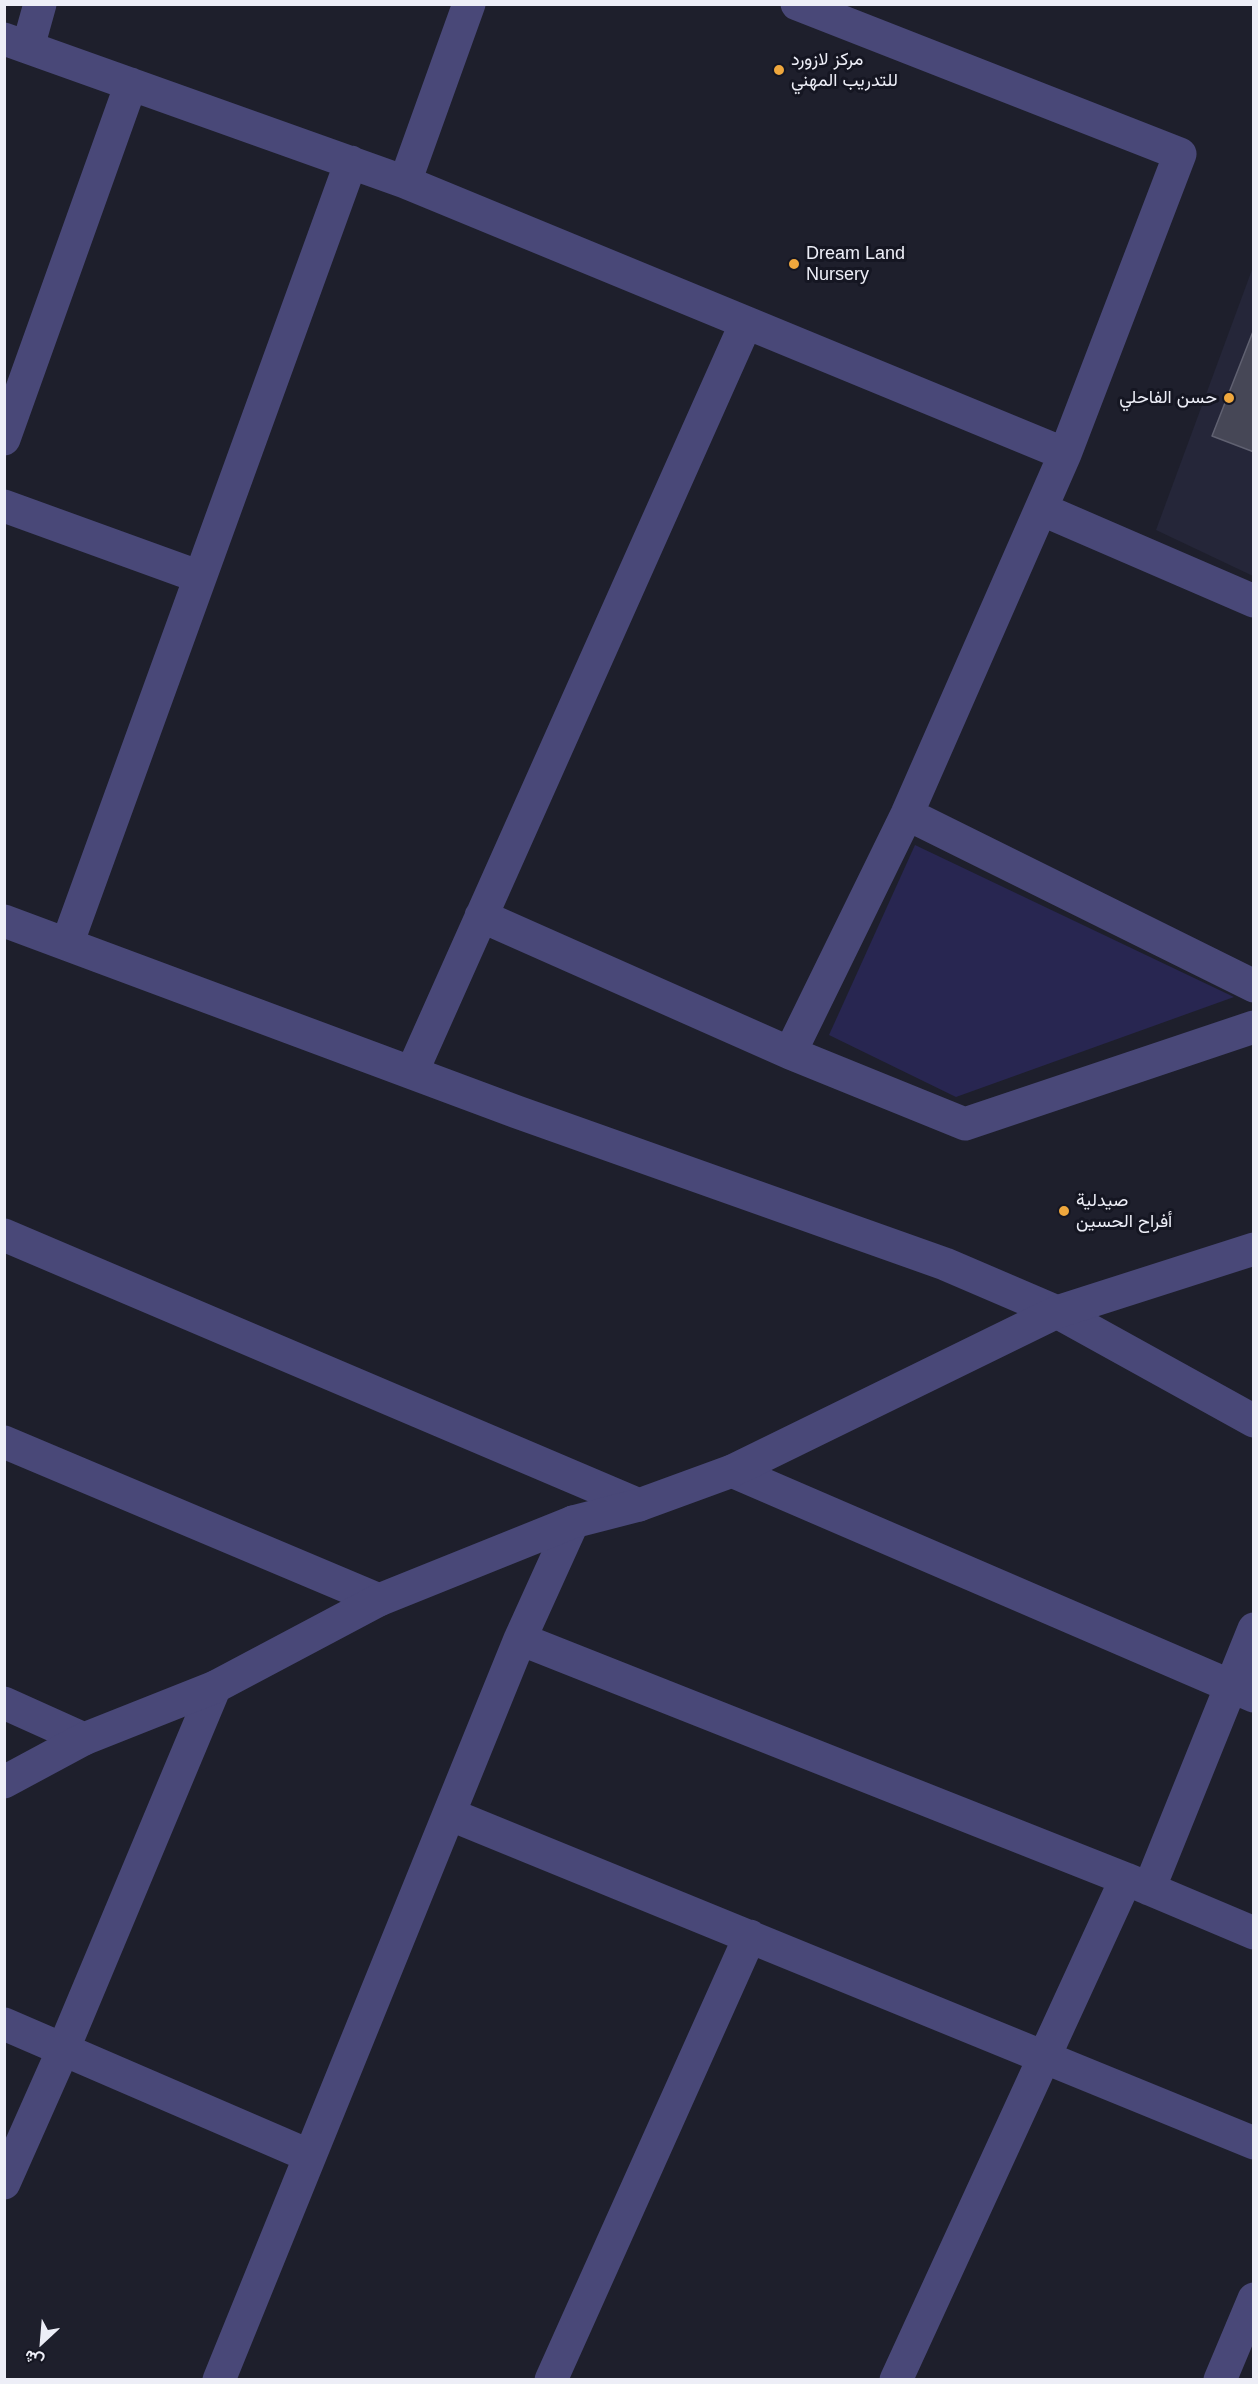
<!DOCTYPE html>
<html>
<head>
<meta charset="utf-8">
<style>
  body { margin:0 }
  #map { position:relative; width:1258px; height:2384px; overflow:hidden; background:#1e1f2c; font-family:Helvetica,Vazirmatn,sans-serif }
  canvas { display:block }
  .frame { position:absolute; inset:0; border:6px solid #edeef7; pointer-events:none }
  .north { position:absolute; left:12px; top:2312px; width:60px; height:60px; -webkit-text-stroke:4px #151622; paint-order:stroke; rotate:206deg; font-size:16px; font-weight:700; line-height:24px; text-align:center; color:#edeef7 }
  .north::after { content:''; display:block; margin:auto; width:21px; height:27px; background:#edeef7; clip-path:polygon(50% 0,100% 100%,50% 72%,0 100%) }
</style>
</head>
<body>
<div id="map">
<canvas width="1258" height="2384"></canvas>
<div class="frame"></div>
<div class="north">ش</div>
</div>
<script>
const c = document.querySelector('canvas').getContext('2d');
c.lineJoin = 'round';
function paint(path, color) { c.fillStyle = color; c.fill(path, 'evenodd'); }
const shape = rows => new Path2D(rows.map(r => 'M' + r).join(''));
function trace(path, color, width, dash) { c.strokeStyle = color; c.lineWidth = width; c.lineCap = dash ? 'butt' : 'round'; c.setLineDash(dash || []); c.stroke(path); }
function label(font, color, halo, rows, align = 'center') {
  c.font = font + ' Helvetica,Vazirmatn,sans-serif'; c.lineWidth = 6; c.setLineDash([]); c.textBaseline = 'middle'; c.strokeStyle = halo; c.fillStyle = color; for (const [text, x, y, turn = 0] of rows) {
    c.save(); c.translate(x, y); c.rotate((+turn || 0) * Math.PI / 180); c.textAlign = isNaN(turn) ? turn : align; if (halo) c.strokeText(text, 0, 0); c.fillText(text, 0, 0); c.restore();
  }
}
const built = shape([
  [1253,267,1253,576,1156,530]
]);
const green = shape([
  [915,845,1234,997,956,1097,829,1035]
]);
const building = shape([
  [1254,329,1254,452,1212,436,1254,329]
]);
const minor = shape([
  [4,39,405,182,1065,454],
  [28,47,40,4],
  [405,182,469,4],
  [4,439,131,84],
  [4,506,200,577],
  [1041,509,1254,601],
  [907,814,1254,986],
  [481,916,790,1053,965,1124,1254,1027],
  [4,921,517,1112,945,1264,1057,1312,1254,1421],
  [67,944,351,162],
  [790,1053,907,814,1065,454,1180,154,797,4],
  [412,1072,746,323],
  [4,1235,639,1505],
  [4,1442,379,1600],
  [732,1471,1254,1696],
  [520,1639,1126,1879,1254,1933],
  [4,1703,84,1739],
  [449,1814,1254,2143],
  [1149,1889,1254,1629],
  [4,2024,310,2156],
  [4,2183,63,2050,215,1687],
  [219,2380,520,1639,573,1522],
  [551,2380,750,1936],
  [896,2380,1126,1879],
  [1220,2380,1254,2299]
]);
const tertiary = shape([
  [4,1782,84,1739,215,1687,379,1600,573,1522,639,1505,732,1471,1057,1312,1254,1249]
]);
const markers = [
  [779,70,6,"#efa73d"],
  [794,264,6,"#efa73d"],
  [1229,398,6,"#efa73d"],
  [1064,1211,6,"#efa73d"]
];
const poiNames = [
  ["مركز لازورد",791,60],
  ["للتدريب المهني",791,81],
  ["Dream Land",806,254],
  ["Nursery",806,275],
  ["حسن الفاحلي",1217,398,"right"],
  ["صيدلية",1076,1201],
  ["أفراح الحسين",1076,1222]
];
paint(built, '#252639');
paint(green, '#282651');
paint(building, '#464756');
trace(building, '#606171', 1.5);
trace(minor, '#494878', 33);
trace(tertiary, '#494878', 33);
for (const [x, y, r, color] of markers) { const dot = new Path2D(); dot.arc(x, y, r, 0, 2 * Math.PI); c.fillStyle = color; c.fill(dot); trace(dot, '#151622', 2); }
label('18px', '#edeef7', '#151622', poiNames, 'left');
</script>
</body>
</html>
